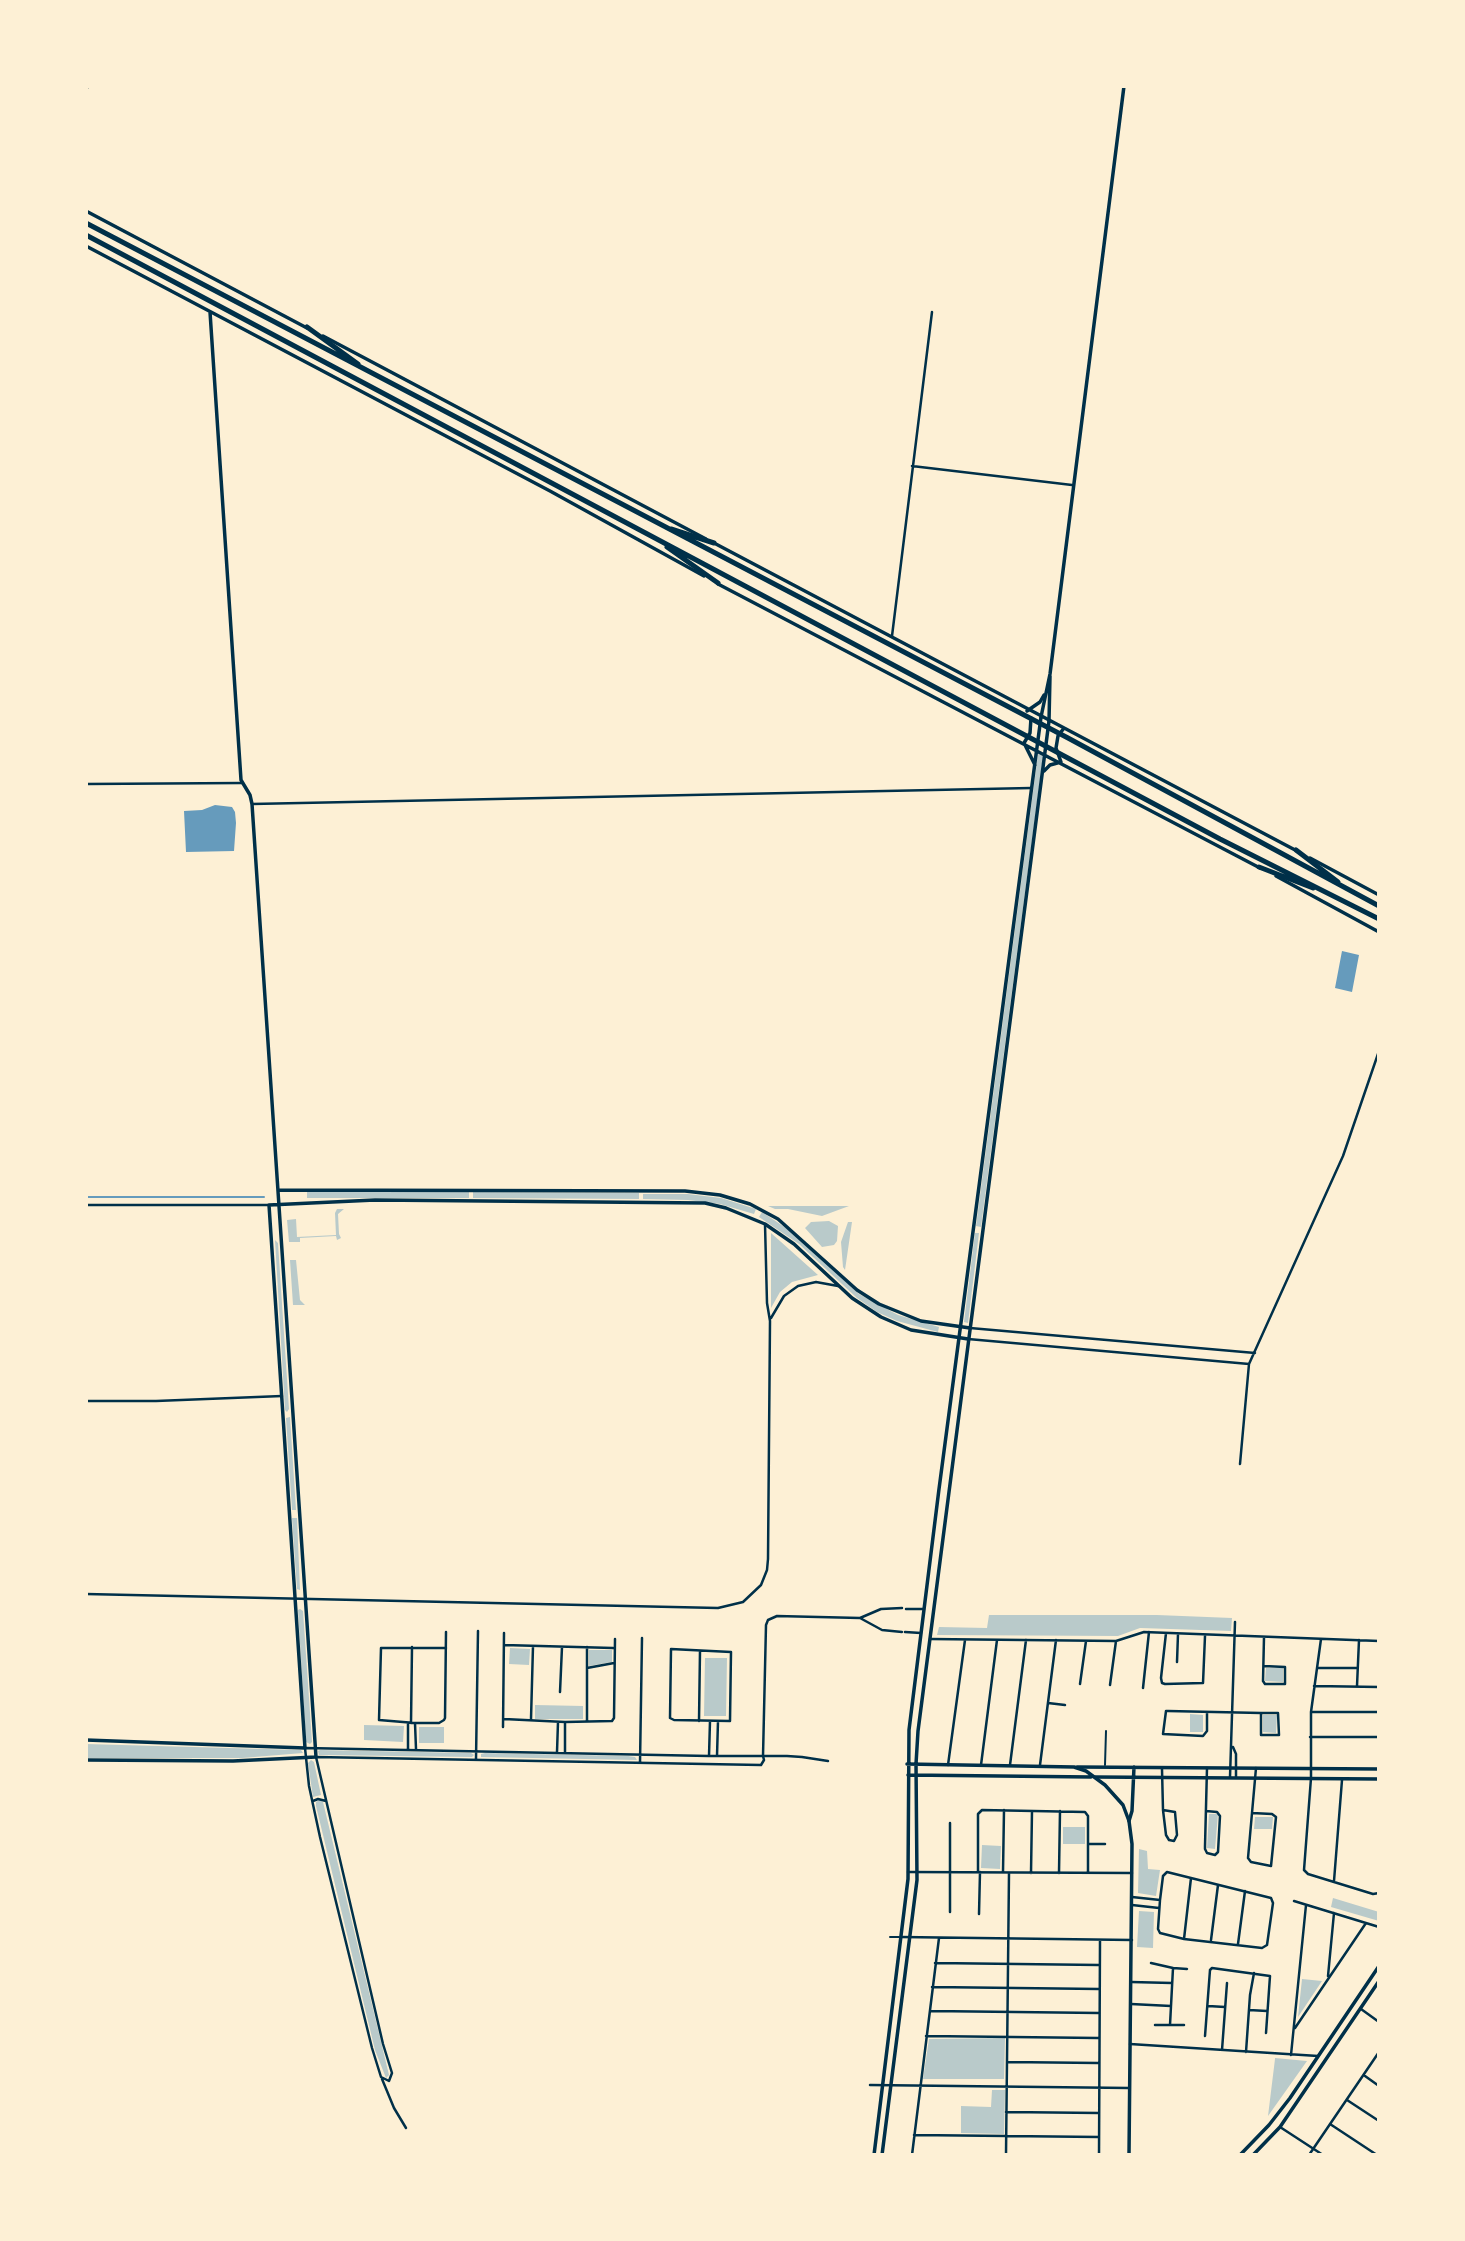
<!DOCTYPE html>
<html>
<head>
<meta charset="utf-8">
<style>
  body { margin:0 }
  #map { position:relative; width:1465px; height:2241px; overflow:hidden; background:#fdf0d5; font-family:Quicksand,sans-serif }
  canvas { display:block }
  .frame { position:absolute; inset:0; border:88px solid #fdf0d5; pointer-events:none }
</style>
</head>
<body>
<div id="map">
<canvas width="1465" height="2241"></canvas>
<div class="frame"></div>
</div>
<script>
const c = document.querySelector('canvas').getContext('2d');
c.lineJoin = 'round';
function paint(path, color) { c.fillStyle = color; c.fill(path, 'evenodd'); }
const shape = rows => new Path2D(rows.map(r => 'M' + r).join(''));
function trace(path, color, width, dash) { c.strokeStyle = color; c.lineWidth = width; c.lineCap = dash ? 'butt' : 'round'; c.setLineDash(dash || []); c.stroke(path); }
const green = shape([
  [1038,754,1043,756,981,1227,976,1226],
  [307,1192,469,1192,469,1198,307,1198],
  [473,1192,639,1193,639,1199,473,1198],
  [643,1194,688,1194,721,1198,756,1209,754,1214,720,1204,688,1200,643,1199],
  [768,1206,849,1206,822,1216,788,1209,775,1209],
  [337,1209,344,1209,338,1214,339,1234,341,1238,337,1240,336,1236,300,1238,300,1242,289,1242,287,1220,296,1219,297,1237,336,1235,335,1213],
  [762,1212,795,1234,859,1294,898,1315,939,1327,938,1332,897,1321,877,1312,857,1298,799,1244,759,1217],
  [829,1221,838,1226,837,1241,834,1245,822,1247,805,1228,811,1222],
  [848,1222,852,1222,845,1270,843,1267,841,1242],
  [771,1233,818,1275,792,1282,780,1292,771,1308],
  [975,1233,979,1233,968,1323,964,1322],
  [275,1240,278,1243,289,1409,287,1412,285,1410],
  [290,1260,296,1260,300,1300,305,1305,293,1305],
  [290,1417,296,1510,292,1510,286,1418],
  [292,1518,297,1518,300,1590,297,1589],
  [300,1609,303,1611,312,1742,310,1744,306,1742,298,1610],
  [989,1615,1157,1615,1232,1618,1231,1631,1140,1628,1118,1636,937,1635,939,1627,987,1628],
  [510,1648,530,1649,529,1665,509,1664],
  [589,1650,612,1650,612,1662,589,1666],
  [705,1658,727,1658,726,1716,704,1716],
  [1266,1668,1283,1668,1283,1682,1265,1681],
  [535,1705,583,1706,583,1719,535,1719],
  [1190,1714,1203,1715,1203,1732,1190,1732],
  [1263,1715,1277,1715,1276,1733,1263,1732],
  [364,1725,404,1726,403,1742,364,1740],
  [419,1727,444,1727,444,1743,419,1743],
  [86,1744,301,1750,303,1753,242,1758,86,1758],
  [320,1750,471,1753,474,1755,472,1757,319,1755,318,1751],
  [485,1753,628,1756,635,1757,637,1760,481,1757,481,1754],
  [311,1760,314,1762,321,1795,313,1797,308,1763],
  [319,1800,323,1802,389,2075,386,2078,375,2050,316,1806,316,1802],
  [1209,1814,1218,1814,1215,1849,1207,1848],
  [1255,1817,1273,1817,1272,1829,1254,1829],
  [1063,1827,1085,1827,1085,1844,1063,1844],
  [982,1845,1001,1846,1000,1869,981,1868],
  [1139,1849,1147,1851,1148,1869,1160,1870,1156,1896,1138,1893],
  [1333,1898,1379,1912,1379,1921,1331,1907],
  [1139,1911,1154,1912,1153,1948,1137,1947],
  [1302,1979,1322,1981,1298,2017],
  [1005,2038,1004,2079,923,2079,929,2039],
  [1275,2058,1307,2061,1268,2116,1275,2059],
  [992,2090,1005,2090,1004,2134,961,2133,961,2106,991,2107]
]);
const water = shape([
  [215,805,232,807,235,812,236,823,234,851,186,852,184,811,202,810],
  [1342,951,1359,955,1352,992,1335,988]
]);
const stream = shape([
  [86,1197,264,1197]
]);
const service = shape([
  [1105,1765,1106,1731],
  [890,1937,899,1937]
]);
const minor = shape([
  [912,466,1072,485],
  [892,636,932,312],
  [86,784,242,783],
  [252,804,1031,788],
  [86,1205,268,1205],
  [771,1318,784,1296,798,1286,816,1282,838,1286],
  [970,1328,1255,1353],
  [968,1339,1249,1364],
  [86,1401,156,1401,282,1396],
  [1240,1464,1249,1364,1343,1156,1379,1051],
  [86,1594,718,1608,743,1602,761,1585,767,1570,768,1559,770,1321,767,1303,765,1224],
  [906,1609,924,1609],
  [860,1618,882,1630,902,1632],
  [905,1632,921,1633],
  [1166,1633,1161,1678,1162,1683,1165,1684,1203,1683,1205,1636],
  [930,1639,1116,1641,1144,1632,1379,1641],
  [1321,1639,1311,1712,1311,1778,1304,1870,1308,1874,1373,1894,1379,1893],
  [504,1645,613,1648],
  [446,1648,381,1648,379,1720,415,1723,439,1723,444,1720,445,1718,446,1632],
  [671,1649,731,1652,730,1721,674,1720,670,1718,671,1649],
  [1177,1662,1178,1634],
  [1264,1666,1285,1667,1285,1684,1265,1684,1263,1681,1264,1637],
  [587,1668,614,1663],
  [1319,1668,1357,1668],
  [1080,1684,1086,1641],
  [1110,1685,1116,1641],
  [1314,1686,1379,1687],
  [1357,1686,1359,1640],
  [1143,1688,1149,1632],
  [560,1692,562,1647],
  [1048,1703,1065,1705],
  [1207,1712,1207,1731,1203,1736,1163,1734,1166,1711,1168,1711,1261,1713],
  [1313,1712,1379,1712],
  [1261,1713,1278,1713,1279,1735,1261,1735,1261,1713],
  [504,1719,565,1722,612,1721,614,1718,615,1639],
  [531,1719,533,1646],
  [587,1721,587,1647],
  [699,1721,700,1651],
  [411,1723,412,1647],
  [415,1723,416,1749],
  [503,1727,504,1633],
  [1310,1737,1379,1737],
  [1233,1747,1236,1754,1236,1777],
  [408,1749,408,1723],
  [557,1752,558,1722],
  [565,1753,565,1722],
  [709,1756,710,1721],
  [717,1756,718,1721],
  [476,1759,478,1631],
  [828,1761,802,1757,787,1756,709,1756,305,1748,309,1786,320,1837,372,2048,381,2077,389,2081,392,2073,383,2044,316,1757,761,1765,764,1760,763,1756,766,1625,768,1620,777,1616,860,1618,881,1609,902,1608],
  [640,1763,642,1638],
  [948,1765,965,1640],
  [981,1765,997,1640],
  [1010,1765,1026,1640],
  [1040,1765,1056,1640],
  [1162,1769,1163,1810,1166,1835,1169,1840,1174,1841,1177,1835,1175,1812,1163,1810],
  [1230,1777,1235,1622],
  [313,1801,318,1799,326,1801],
  [1206,1811,1217,1812,1220,1816,1218,1852,1215,1855,1207,1853,1205,1849,1205,1846,1207,1768],
  [1252,1813,1272,1814,1276,1817,1271,1866,1251,1862,1248,1858,1256,1768],
  [1088,1844,1105,1844],
  [908,1872,1132,1873],
  [978,1872,978,1814,982,1810,1085,1812,1088,1816,1088,1873],
  [1003,1872,1004,1810],
  [1167,1872,1271,1898,1273,1903,1267,1945,1262,1948,1184,1939,1160,1933,1158,1929,1160,1900,1163,1876,1167,1872],
  [1031,1873,1032,1811],
  [1059,1873,1060,1811],
  [1334,1881,1342,1780],
  [1132,1897,1160,1900],
  [1294,1901,1379,1927],
  [1132,1905,1159,1908],
  [950,1912,950,1823],
  [979,1914,980,1872],
  [901,1937,1132,1940],
  [1184,1939,1191,1878],
  [1211,1940,1218,1885],
  [1238,1944,1245,1891],
  [935,1963,1099,1965],
  [1151,1963,1173,1968],
  [1328,1976,1334,1913],
  [1131,1982,1172,1983],
  [932,1987,1099,1989],
  [1131,2004,1171,2006],
  [1208,2006,1225,2007],
  [1361,2009,1379,2022],
  [1249,2010,1267,2011],
  [931,2011,1099,2013],
  [1155,2025,1170,2025,1173,1968,1187,1969],
  [1170,2025,1184,2025],
  [1295,2028,1366,1923],
  [926,2036,1098,2038],
  [1205,2036,1210,1970,1212,1968,1270,1976,1266,2033],
  [1130,2044,1318,2056],
  [1222,2050,1227,1983],
  [1246,2052,1250,1995,1254,1973],
  [1291,2055,1306,1905],
  [1007,2062,1098,2063],
  [1365,2076,1379,2086],
  [382,2079,394,2108,406,2128],
  [870,2085,1129,2088],
  [1347,2100,1379,2121],
  [1006,2112,1099,2113],
  [1330,2124,1377,2155],
  [1280,2127,1323,2155],
  [914,2135,1099,2137],
  [912,2155,939,1938],
  [1006,2155,1009,1873],
  [1099,2155,1100,1940],
  [1309,2155,1379,2052]
]);
const tertiary = shape([
  [86,87,90,86],
  [86,211,307,328],
  [86,246,550,491,704,576],
  [323,336,706,539],
  [1041,717,1050,674,1124,86],
  [1049,721,1050,676],
  [278,1190,685,1191,720,1195,750,1204,778,1219,857,1290,879,1304,921,1321,970,1328],
  [86,1740,305,1748,269,1205,375,1200,705,1203,726,1208,765,1224,794,1244,852,1298,881,1317,911,1330,968,1339],
  [86,1760,233,1761,316,1757,252,804,250,795,241,780,210,312],
  [1077,1767,1379,1769],
  [1095,1777,1379,1779],
  [1129,1821,1132,1811,1134,1767],
  [1240,2155,1269,2125,1290,2098,1379,1966],
  [1253,2155,1280,2127,1379,1981]
]);
const secondary = shape([
  [714,543,1297,851],
  [718,584,1260,868],
  [1027,711,1040,702,1044,695],
  [1031,718,1030,733,1024,743,1035,765],
  [1044,771,1050,765,1061,762,1056,748,1058,736,1064,728],
  [1310,858,1379,895],
  [1276,876,1379,932],
  [907,1764,1074,1767,1086,1771,1105,1785,1123,1805,1129,1821,1132,1844,1129,2155],
  [908,1775,1091,1777],
  [874,2155,908,1879,909,1730,939,1489,1041,717],
  [882,2155,917,1880,916,1764,918,1731,1049,721]
]);
const motorway = shape([
  [86,223,1068,738,1379,906],
  [86,235,1220,839,1379,919],
  [307,327,358,364],
  [671,529,714,543],
  [667,547,718,583],
  [1296,850,1338,882],
  [1259,867,1313,888]
]);
paint(green, '#b9caca');
paint(water, '#669bbc');
trace(stream, '#669bbc', 2);
trace(service, '#003049', 2);
trace(minor, '#003049', 2.5);
trace(tertiary, '#003049', 3.5);
trace(secondary, '#003049', 3.5);
trace(motorway, '#003049', 5);
</script>
</body>
</html>
